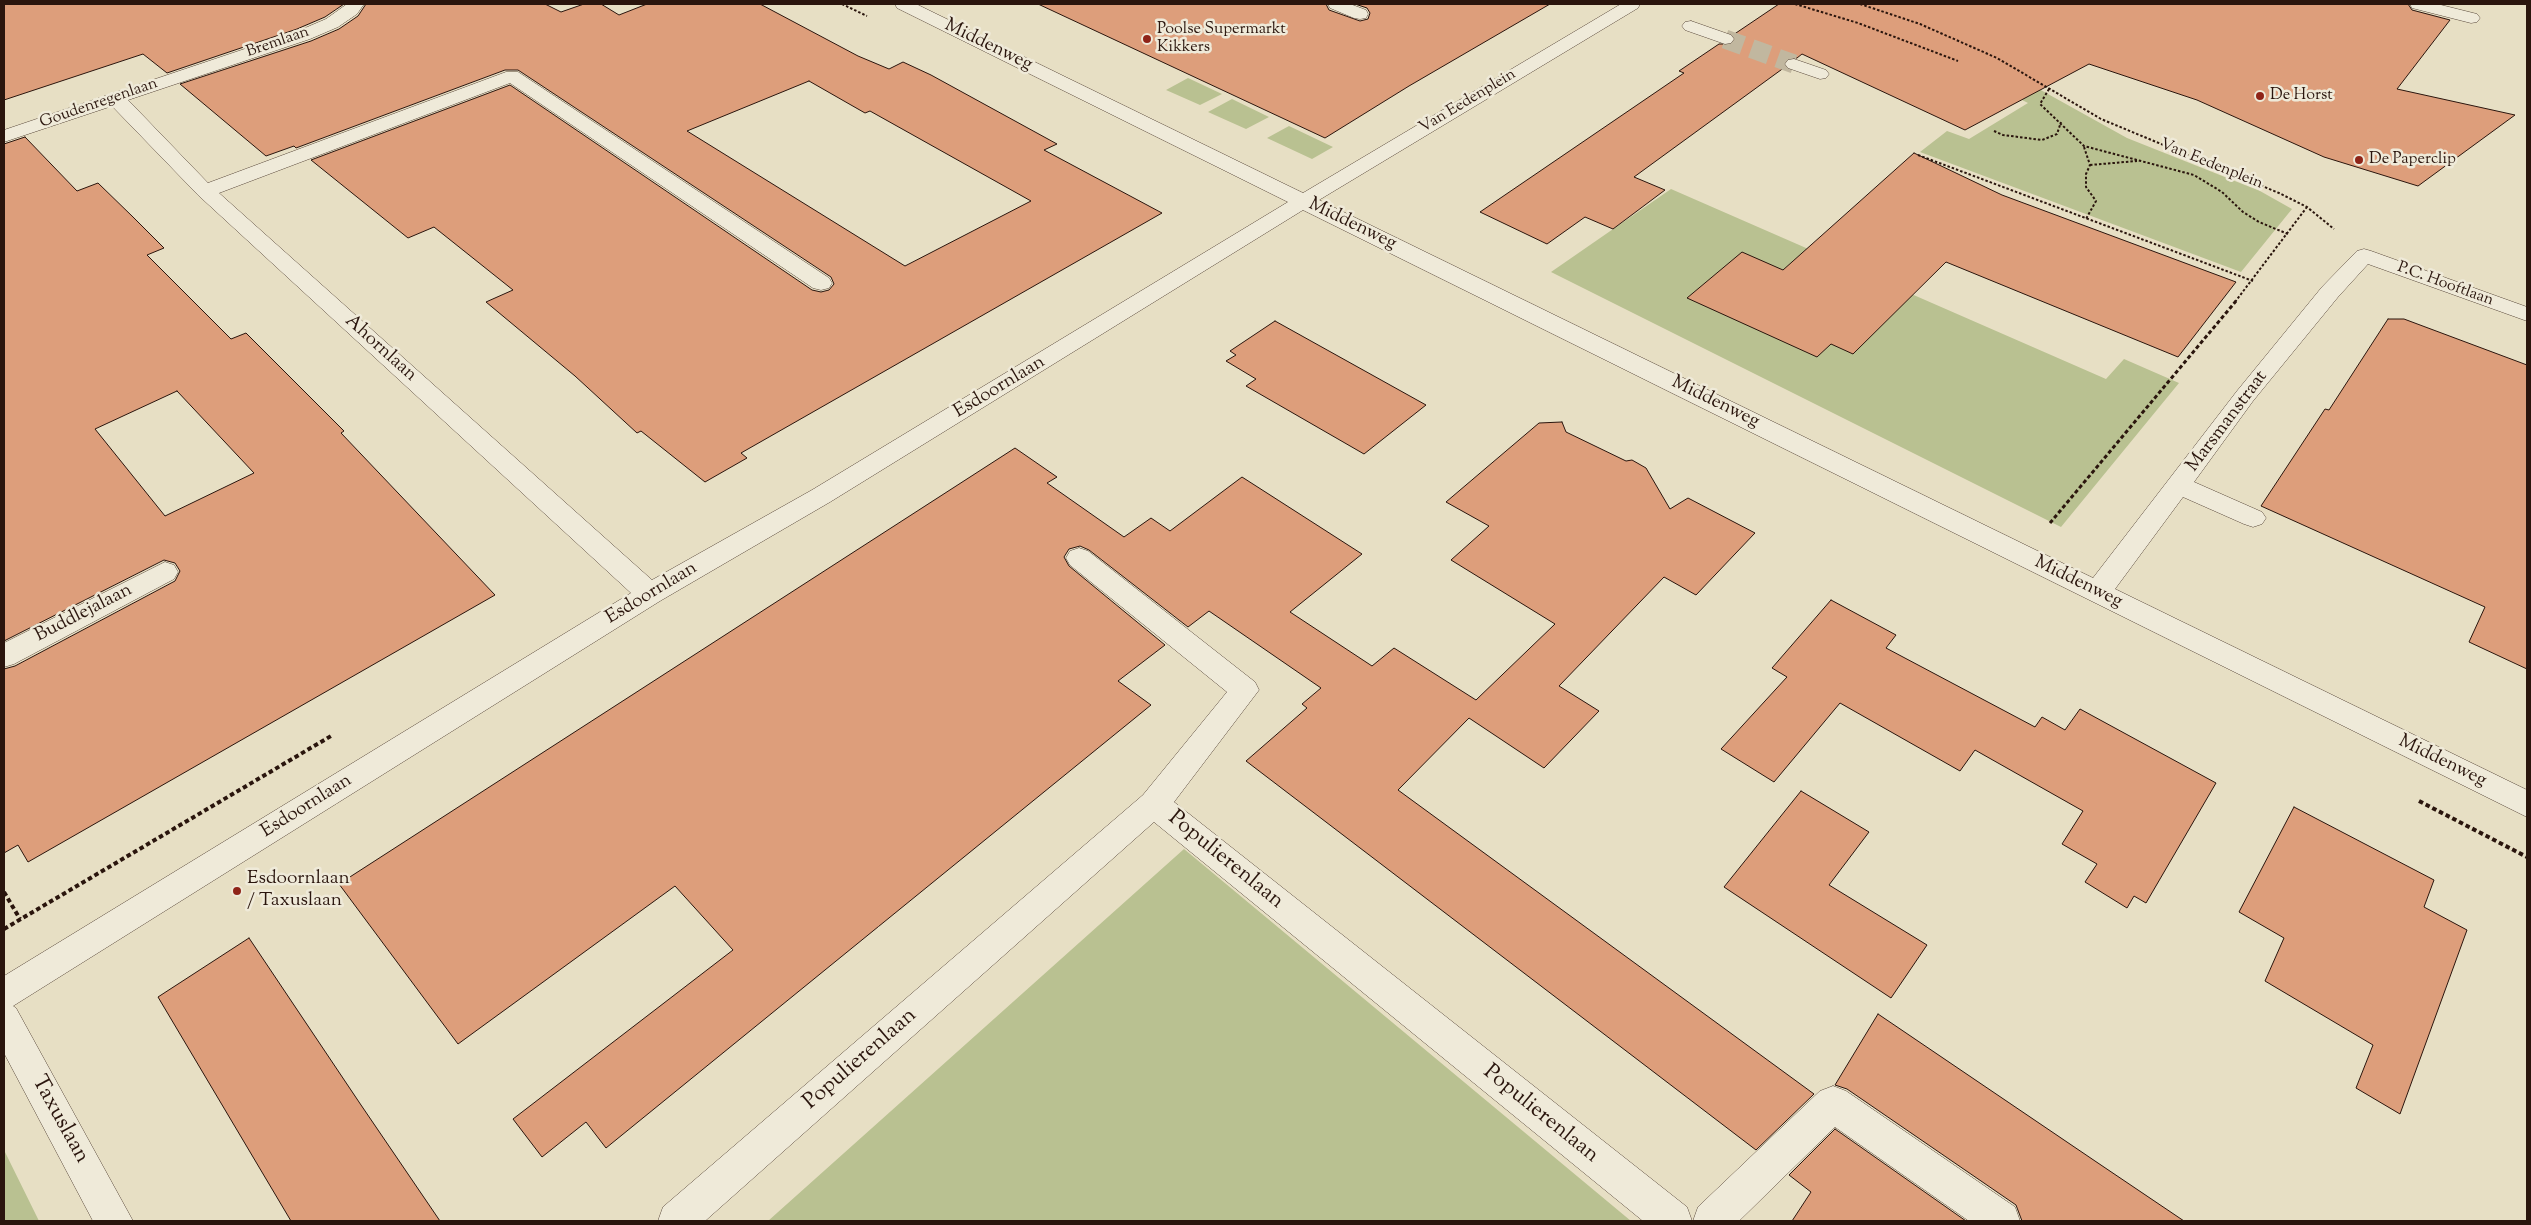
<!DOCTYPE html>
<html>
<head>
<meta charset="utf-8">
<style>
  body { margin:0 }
  #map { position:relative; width:2531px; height:1225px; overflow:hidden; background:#e7dfc4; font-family:"Sorts Mill Goudy",serif }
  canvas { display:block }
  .frame { position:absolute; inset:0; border:5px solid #2a150d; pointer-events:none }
</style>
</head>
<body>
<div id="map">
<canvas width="2531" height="1225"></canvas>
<div class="frame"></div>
</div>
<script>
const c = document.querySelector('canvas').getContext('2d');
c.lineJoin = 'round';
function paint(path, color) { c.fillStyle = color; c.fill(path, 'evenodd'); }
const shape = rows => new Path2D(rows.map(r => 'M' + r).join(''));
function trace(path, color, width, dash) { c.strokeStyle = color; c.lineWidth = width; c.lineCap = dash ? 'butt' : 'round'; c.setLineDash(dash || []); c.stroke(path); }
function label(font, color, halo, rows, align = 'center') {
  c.font = font + ' "Sorts Mill Goudy",serif'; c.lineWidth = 5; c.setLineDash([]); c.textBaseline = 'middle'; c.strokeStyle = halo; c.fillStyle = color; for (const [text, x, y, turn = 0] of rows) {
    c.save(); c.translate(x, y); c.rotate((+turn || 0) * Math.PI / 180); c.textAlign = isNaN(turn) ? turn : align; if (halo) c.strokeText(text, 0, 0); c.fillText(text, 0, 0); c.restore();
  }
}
const green = shape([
  [1994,64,2127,138,2260,191,2292,209,2241,272,1920,152,1947,131,1969,139,2028,103,1958,68],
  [1188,78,1222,94,1200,105,1166,90],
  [1232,99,1269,117,1246,129,1208,112],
  [1289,126,1333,147,1312,159,1267,138],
  [1671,189,2106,379,2124,359,2179,383,2061,527,1551,272],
  [1184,849,1631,1221,768,1221],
  [4,1150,39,1221,4,1221]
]);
const building = shape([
  [4,4,344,4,325,17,297,29,167,73,143,54,4,100,4,4],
  [366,4,545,4,561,12,584,4,601,4,619,15,647,4,760,4,858,56,889,69,903,62,931,75,1057,144,1044,150,1162,213,741,453,747,458,705,482,641,431,637,433,575,376,486,302,513,290,434,227,408,238,311,160,510,85,812,290,821,292,829,290,834,284,831,277,518,70,505,70,296,148,294,146,266,156,180,84,311,41,339,29,358,16,366,4],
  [809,81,865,113,870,111,1031,201,905,266,687,131,809,81],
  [1038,4,1326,4,1329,10,1360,21,1368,19,1370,13,1367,8,1355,4,1550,4,1409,86,1325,138,1038,4],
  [1779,4,2408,4,2412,10,2450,20,2397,89,2515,115,2418,186,2324,157,2197,100,2089,64,1965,130,1802,54,1797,58,1786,59,1783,64,1785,67,1634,177,1665,190,1613,229,1585,217,1547,244,1480,212,1684,73,1679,71,1719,44,1732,44,1736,39,1733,35,1779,4],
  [25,137,77,191,98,183,133,217,164,248,147,255,231,339,246,333,344,431,341,433,495,595,28,862,18,845,4,853,4,669,15,666,175,581,180,571,175,563,164,560,4,641,4,144,25,137],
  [177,391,254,473,165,516,95,429,177,391],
  [1914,153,2002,195,2236,282,2178,357,1946,262,1853,354,1831,344,1817,357,1687,298,1742,252,1783,270,1914,153],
  [2388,319,2404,319,2527,365,2527,669,2469,642,2485,607,2261,506,2325,409,2329,410,2388,319],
  [1275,321,1426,405,1364,454,1246,386,1256,379,1226,361,1236,355,1230,351,1275,321],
  [1562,422,1566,432,1626,461,1632,460,1646,468,1670,509,1688,498,1755,533,1696,595,1664,577,1559,686,1599,711,1544,768,1469,718,1398,790,1814,1094,1756,1150,1246,761,1307,708,1302,704,1321,688,1209,611,1188,627,1089,550,1080,546,1069,549,1064,557,1069,566,1165,645,1118,681,1151,705,606,1148,586,1122,542,1157,513,1119,733,950,675,886,458,1044,339,884,1015,448,1057,477,1047,483,1124,537,1151,518,1170,531,1242,477,1362,554,1290,612,1372,666,1394,648,1476,700,1555,624,1451,560,1489,526,1446,502,1539,423,1562,422],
  [1831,600,1896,635,1886,648,2035,727,2042,717,2065,730,2080,709,2216,783,2146,903,2134,896,2127,908,2085,882,2097,864,2062,844,2083,811,1975,750,1960,771,1840,703,1774,782,1721,749,1787,677,1772,668,1831,600],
  [1801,791,1869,832,1829,885,1927,945,1891,998,1724,887,1801,791],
  [2294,807,2434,880,2424,907,2467,930,2400,1114,2356,1088,2373,1045,2265,981,2284,938,2239,912,2294,807],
  [249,938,361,1105,440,1221,291,1221,158,997,249,938],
  [1878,1014,2095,1161,2184,1221,2022,1221,2016,1205,1847,1089,1835,1085,1878,1014],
  [1835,1129,1966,1221,1792,1221,1811,1192,1789,1175,1835,1129]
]);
const minorTunnel = shape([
  [1725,39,1794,64]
]);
const pathFar2 = shape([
  [842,4,867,16],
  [1795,4,1858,23,1958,61],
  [1860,4,1920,24,1997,58,2101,119,2279,193,2307,207,2334,229],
  [2049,89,2040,104,2084,146,2194,175,2222,192,2243,212,2259,222,2288,234],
  [1994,131,2003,135,2042,140,2057,134,2061,122],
  [2084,147,2090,165,2086,174,2086,187,2096,201,2086,219],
  [1918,155,2253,281],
  [2090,165,2137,161],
  [2235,302,2307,207]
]);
const pathFar1 = shape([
  [2050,523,2236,301]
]);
const path = shape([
  [2419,801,2527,857],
  [4,892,20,919],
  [4,929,331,736]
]);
const minor = shape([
  [347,4,364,4,357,14,338,27,310,39,128,100,208,183,506,72,518,72,829,278,832,283,829,288,821,290,813,288,510,83,219,193,652,580,812,490,1288,202,897,8,895,4,916,4,1303,193,1621,4,1640,4,1638,8,1319,200,2093,578,2237,391,2322,287,2357,251,2364,249,2371,251,2527,307,2527,321,2368,264,2338,297,2253,401,2194,482,2262,512,2266,518,2262,524,2253,527,2244,524,2183,497,2115,589,2527,790,2527,817,1303,210,830,502,660,601,13,1006,16,1008,133,1221,93,1221,4,1053,4,976,631,593,198,195,112,106,4,142,4,130,298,31,326,19,347,4],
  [1328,4,1350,4,1366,10,1368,14,1366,18,1360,19,1354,18,1330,8,1328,4],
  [2410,4,2437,4,2477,14,2480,18,2477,22,2471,23,2412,8,2410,4],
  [1691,21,1731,35,1734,39,1731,43,1725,44,1685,30,1682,26,1685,22,1691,21],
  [1794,59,1826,70,1829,74,1826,78,1820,79,1788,68,1785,64,1788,60,1794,59],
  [1079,548,1088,551,1255,682,1259,690,1174,802,1687,1207,1692,1221,1643,1221,1154,822,705,1221,658,1221,663,1207,1143,795,1227,692,1070,565,1066,558,1070,551,1079,548],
  [165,562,174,565,178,572,174,579,14,664,4,667,4,643,165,562],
  [1833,1086,1846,1091,2015,1207,2020,1221,1969,1221,1835,1127,1739,1221,1693,1221,1698,1207,1820,1091,1833,1086]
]);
const markers = [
  [1147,39,5,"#8f2418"],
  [2260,96,5,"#8f2418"],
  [2359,160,5,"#8f2418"],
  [237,891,5,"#8f2418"]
];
const farPoinames = [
  ["Poolse Supermarkt",1157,30],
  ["Kikkers",1157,48],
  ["De Horst",2270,96],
  ["De Paperclip",2369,160]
];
const farStreetnames = [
  ["Bremlaan",278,43,-19],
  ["Van Eedenplein",1468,102,-31],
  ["Goudenregenlaan",99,104,-19],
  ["Van Eedenplein",2211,165,22],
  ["P.C. Hooftlaan",2445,285,20]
];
const streetNames = [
  ["Middenweg",988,46,26],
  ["Middenweg",1352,225,26],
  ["Ahornlaan",380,349,42],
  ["Esdoornlaan",1000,388,-31],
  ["Middenweg",1715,403,26],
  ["Marsmanstraat",2228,422,-53],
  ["Middenweg",2078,583,26],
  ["Esdoornlaan",652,594,-31],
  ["Buddlejalaan",84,614,-27],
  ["Middenweg",2442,762,26],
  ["Esdoornlaan",307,807,-32]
];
const poiNames = [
  ["Esdoornlaan",247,880],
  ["/ Taxuslaan",247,902]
];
const nearStreetnames = [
  ["Populierenlaan",1225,861,39],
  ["Populierenlaan",861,1060,-41],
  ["Populierenlaan",1540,1115,39],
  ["Taxuslaan",59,1120,61]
];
paint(green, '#b9c191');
paint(building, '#dd9e7b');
trace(building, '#2a150d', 1);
trace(minorTunnel, '#c1b79f', 19, [19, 9]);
trace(minor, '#59483b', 1);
trace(pathFar2, '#2a150d', 2, [2.5, 2]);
trace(pathFar1, '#2a150d', 3, [4, 2.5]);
trace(path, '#2a150d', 4, [4.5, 3]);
paint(minor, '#efead9');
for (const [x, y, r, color] of markers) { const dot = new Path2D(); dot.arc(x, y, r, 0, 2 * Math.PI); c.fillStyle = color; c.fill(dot); trace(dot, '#efead9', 2); }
label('16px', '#2a150d', '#efead9', farPoinames, 'left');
label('16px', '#2a150d', '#efead9', farStreetnames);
label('19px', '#2a150d', '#efead9', streetNames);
label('19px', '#2a150d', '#efead9', poiNames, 'left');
label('22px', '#2a150d', '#efead9', nearStreetnames);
</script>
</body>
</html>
